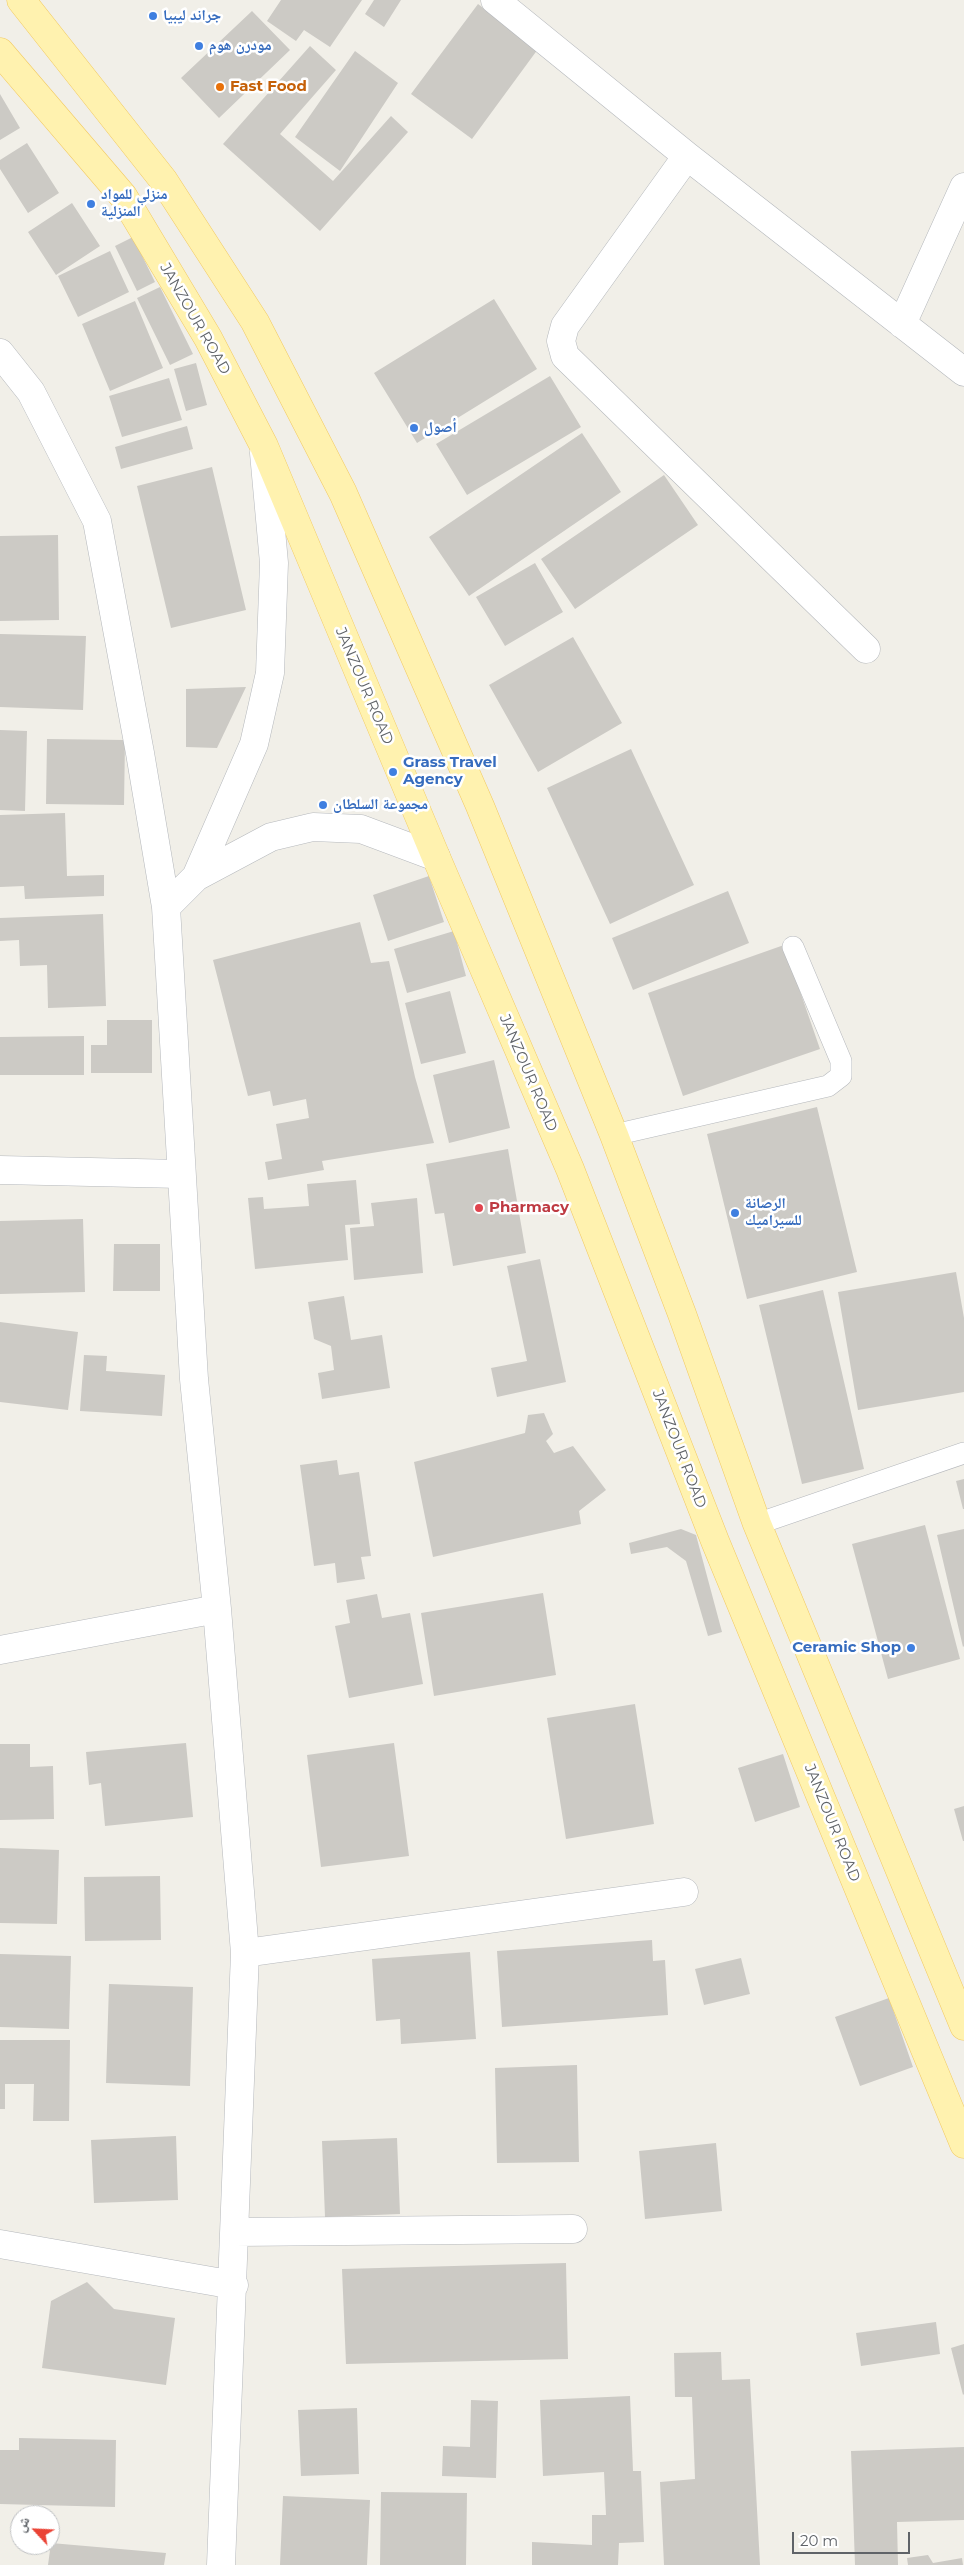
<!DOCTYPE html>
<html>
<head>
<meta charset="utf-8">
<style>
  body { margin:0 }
  #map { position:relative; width:964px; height:2565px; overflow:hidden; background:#f1efe8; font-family:Montserrat,"Noto Naskh Arabic",sans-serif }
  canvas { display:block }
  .north { position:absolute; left:10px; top:2505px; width:50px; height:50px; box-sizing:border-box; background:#fff; border:1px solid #bfc1c3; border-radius:50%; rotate:295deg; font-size:14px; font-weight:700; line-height:20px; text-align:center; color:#5f6368 }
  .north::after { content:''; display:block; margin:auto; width:18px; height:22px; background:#ea4335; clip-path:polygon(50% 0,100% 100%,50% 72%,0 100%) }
  .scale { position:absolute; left:792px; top:2532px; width:118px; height:22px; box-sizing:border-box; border:2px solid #5f6368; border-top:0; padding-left:6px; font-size:15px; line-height:18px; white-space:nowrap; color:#5f6368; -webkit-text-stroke:4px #fff; paint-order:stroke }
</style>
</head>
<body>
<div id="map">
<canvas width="964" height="2565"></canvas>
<div class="north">ش</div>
<div class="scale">20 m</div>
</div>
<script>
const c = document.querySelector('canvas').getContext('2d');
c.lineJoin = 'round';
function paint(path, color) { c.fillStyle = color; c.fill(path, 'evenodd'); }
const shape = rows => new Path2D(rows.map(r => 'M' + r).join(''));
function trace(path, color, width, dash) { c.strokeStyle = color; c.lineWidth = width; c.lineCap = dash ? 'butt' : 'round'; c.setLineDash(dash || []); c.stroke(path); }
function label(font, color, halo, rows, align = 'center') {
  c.font = font + ' Montserrat,"Noto Naskh Arabic",sans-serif'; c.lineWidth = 5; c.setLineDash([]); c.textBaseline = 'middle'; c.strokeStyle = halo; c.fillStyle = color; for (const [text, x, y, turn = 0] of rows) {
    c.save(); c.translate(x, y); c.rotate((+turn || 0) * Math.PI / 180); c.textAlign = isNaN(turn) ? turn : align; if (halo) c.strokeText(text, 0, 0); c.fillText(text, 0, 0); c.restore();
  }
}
const building = shape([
  [281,0,362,0,330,47,304,30,296,41,267,21],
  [374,0,401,0,384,27,365,14],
  [478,4,538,49,472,139,411,94],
  [252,11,290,50,219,118,181,78],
  [310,46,336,70,280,134,333,181,391,116,408,132,320,231,223,144],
  [355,51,398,83,340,171,295,137],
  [0,94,20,128,0,140],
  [27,143,59,193,28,213,0,169,0,160],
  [72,203,100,246,56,275,28,232],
  [133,237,155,282,137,291,115,246],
  [110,251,129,292,78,317,58,276],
  [160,287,193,354,170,365,137,298],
  [494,299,537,369,417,443,374,373],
  [135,301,163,368,110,391,82,324],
  [196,363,207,405,186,411,174,369],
  [550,376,581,427,467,495,436,444],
  [169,378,182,420,122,437,109,396],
  [187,426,193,449,121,469,115,447],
  [582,433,621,492,469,596,429,537],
  [212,467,246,610,171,628,137,486],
  [664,475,698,525,575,609,541,559],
  [58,535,59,620,0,621,0,536],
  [535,563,563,612,505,646,476,597],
  [0,634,86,636,83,710,0,707],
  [573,637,622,723,538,772,489,685],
  [246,687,217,748,186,747,186,689],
  [0,730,27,731,25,811,0,810],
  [47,739,125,740,124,805,46,804],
  [631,749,694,885,610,924,547,788],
  [65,813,67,876,104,875,104,896,25,899,24,886,0,887,0,815],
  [429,876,444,922,388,941,373,895],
  [728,891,749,943,633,990,612,938],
  [103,914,106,1006,48,1008,47,965,20,966,19,940,0,941,0,918],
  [360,922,371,963,389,961,415,1077,434,1143,322,1161,324,1170,268,1180,265,1162,282,1159,276,1124,309,1118,306,1099,273,1106,270,1091,248,1096,213,960],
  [454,931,466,976,407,993,394,949],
  [784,945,820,1049,683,1096,648,993],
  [450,991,466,1053,421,1064,405,1003],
  [107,1020,152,1020,152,1073,91,1073,91,1045,107,1045],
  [84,1036,84,1075,0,1075,0,1037],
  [494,1060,510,1128,449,1143,433,1075],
  [817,1107,857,1272,747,1299,707,1134],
  [508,1149,526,1253,453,1266,444,1213,435,1214,426,1164],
  [356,1180,360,1224,345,1225,348,1260,255,1269,248,1198,263,1197,264,1209,309,1206,307,1184],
  [417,1198,423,1273,354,1280,350,1228,374,1226,371,1203],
  [83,1219,85,1292,0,1294,0,1221],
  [114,1244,160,1244,160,1291,113,1291],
  [540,1259,566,1382,497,1397,491,1368,527,1361,507,1266],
  [956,1272,964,1318,964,1392,858,1410,838,1292],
  [823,1290,864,1469,802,1484,759,1305],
  [344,1296,351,1340,382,1335,390,1388,322,1399,318,1373,334,1370,331,1346,314,1339,308,1302],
  [0,1322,78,1332,68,1410,0,1402],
  [84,1355,107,1356,106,1371,165,1375,162,1416,80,1411],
  [544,1413,553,1434,546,1441,554,1453,573,1446,606,1490,579,1511,581,1524,433,1557,414,1462,525,1433,528,1415],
  [337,1460,339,1475,359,1472,371,1556,361,1557,365,1579,337,1583,335,1563,314,1566,300,1465],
  [964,1479,964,1509,963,1509,956,1481],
  [925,1525,960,1659,888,1679,852,1544],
  [681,1529,696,1535,722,1632,708,1636,686,1561,667,1547,631,1554,629,1543],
  [964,1529,964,1646,963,1647,937,1535],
  [543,1593,556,1675,434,1696,421,1613],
  [377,1594,382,1618,410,1613,423,1684,349,1698,335,1626,350,1623,346,1600],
  [635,1704,654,1824,566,1839,547,1718],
  [186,1743,193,1817,105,1826,101,1783,89,1785,86,1752],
  [394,1743,409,1856,321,1867,307,1755],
  [0,1744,30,1744,30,1767,53,1766,54,1819,0,1820],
  [783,1754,800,1807,755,1822,738,1768],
  [964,1806,964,1841,963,1841,954,1809],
  [0,1848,59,1850,57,1924,0,1923],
  [160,1876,161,1940,85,1941,84,1877],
  [652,1940,653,1961,665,1960,668,2015,502,2027,497,1951],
  [470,1952,476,2039,401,2044,400,2019,376,2021,372,1959],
  [0,1954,71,1956,69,2029,0,2027],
  [741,1958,750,1994,704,2005,695,1969],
  [109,1984,193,1987,190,2086,106,2083],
  [889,1998,913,2067,860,2086,835,2017],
  [0,2040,70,2040,69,2121,33,2121,34,2084,5,2084,5,2109,0,2109],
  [577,2065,579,2162,497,2163,495,2068],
  [176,2136,178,2200,94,2203,91,2140],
  [397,2138,400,2214,325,2217,322,2141],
  [716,2143,722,2211,645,2219,639,2151],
  [566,2263,568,2359,346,2364,342,2269],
  [87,2282,114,2309,175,2318,166,2385,42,2368,51,2301],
  [936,2322,940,2354,861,2366,856,2333],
  [964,2344,964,2394,963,2395,951,2348],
  [721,2352,722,2380,750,2379,760,2565,664,2565,660,2482,695,2479,692,2397,675,2397,674,2353],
  [630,2396,633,2471,641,2471,644,2542,619,2543,618,2565,532,2565,532,2542,592,2545,592,2515,606,2515,604,2472,543,2476,540,2400],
  [471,2400,498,2401,496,2478,442,2476,443,2446,470,2447],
  [357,2408,359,2474,301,2476,298,2410],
  [19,2438,116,2440,115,2507,0,2504,0,2450,19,2450],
  [964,2447,964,2520,897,2522,898,2565,855,2565,851,2451],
  [381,2492,467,2493,466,2565,380,2565],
  [283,2496,370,2500,367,2565,280,2565],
  [51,2543,166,2553,164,2565,48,2565],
  [928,2555,933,2563,962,2558,963,2565,908,2565,907,2558]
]);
const lane = shape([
  [614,1135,828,1086,841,1076,841,1061,793,947],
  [757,1524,964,1453]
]);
const street = shape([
  [495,0,687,156,964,372],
  [687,156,565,326,561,341,565,356,866,649],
  [902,324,964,187],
  [0,353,31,392,97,521,140,753,166,907],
  [196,877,254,744,270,673,274,563,264,453],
  [0,1170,181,1174],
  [0,1650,217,1609],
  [245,1953,684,1892],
  [235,2232,573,2229],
  [0,2244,234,2285],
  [221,2565,245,1953,217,1609,194,1379,166,907,196,877,271,837,313,827,361,829,436,857]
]);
const primary = shape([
  [21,0,164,181,255,322,343,493,480,806,614,1135,682,1314,757,1524,964,2026],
  [0,52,123,196,208,338,264,446,436,857,570,1169,715,1541,964,2144]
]);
const markers = [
  [153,16,5,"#3f7fe0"],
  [199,46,5,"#3f7fe0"],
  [220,87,5,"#e8710a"],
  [91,204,5,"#3f7fe0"],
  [414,428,5,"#3f7fe0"],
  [393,772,5,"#3f7fe0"],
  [323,805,5,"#3f7fe0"],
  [479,1208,5,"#e0444e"],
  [735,1213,5,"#3f7fe0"],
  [911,1648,5,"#3f7fe0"]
];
const shopNames = [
  ["جراند ليبيا",163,16],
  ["مودرن هوم",209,46],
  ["منزلي للمواد",101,195],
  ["المنزلية",101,212],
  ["أصول",424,428],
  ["Grass Travel",403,763],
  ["Agency",403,780],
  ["مجموعة السلطان",333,805],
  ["الرصانة",745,1204],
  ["للسيراميك",745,1221],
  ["Ceramic Shop",901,1648,"right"]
];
const foodNames = [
  ["Fast Food",230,87]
];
const streetNames = [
  ["JANZOUR ROAD",195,319,60],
  ["JANZOUR ROAD",364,686,67],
  ["JANZOUR ROAD",528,1073,67],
  ["JANZOUR ROAD",679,1449,69],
  ["JANZOUR ROAD",832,1823,68]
];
const healthNames = [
  ["Pharmacy",489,1208]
];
paint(building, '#cccac5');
trace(lane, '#b5b8bc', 22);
trace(street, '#b5b8bc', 29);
trace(primary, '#f2c960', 29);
trace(lane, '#fff', 21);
trace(street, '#fff', 28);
trace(primary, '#fff2af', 28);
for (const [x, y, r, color] of markers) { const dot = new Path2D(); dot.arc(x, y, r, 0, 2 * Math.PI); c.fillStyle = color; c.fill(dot); trace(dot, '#fff', 2); }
label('bold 15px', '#366cbe', '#fff', shopNames, 'left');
label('bold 15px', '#c56008', '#fff', foodNames, 'left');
label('15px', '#5f6368', '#fff', streetNames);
label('bold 15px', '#be3a42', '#fff', healthNames, 'left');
</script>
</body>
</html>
